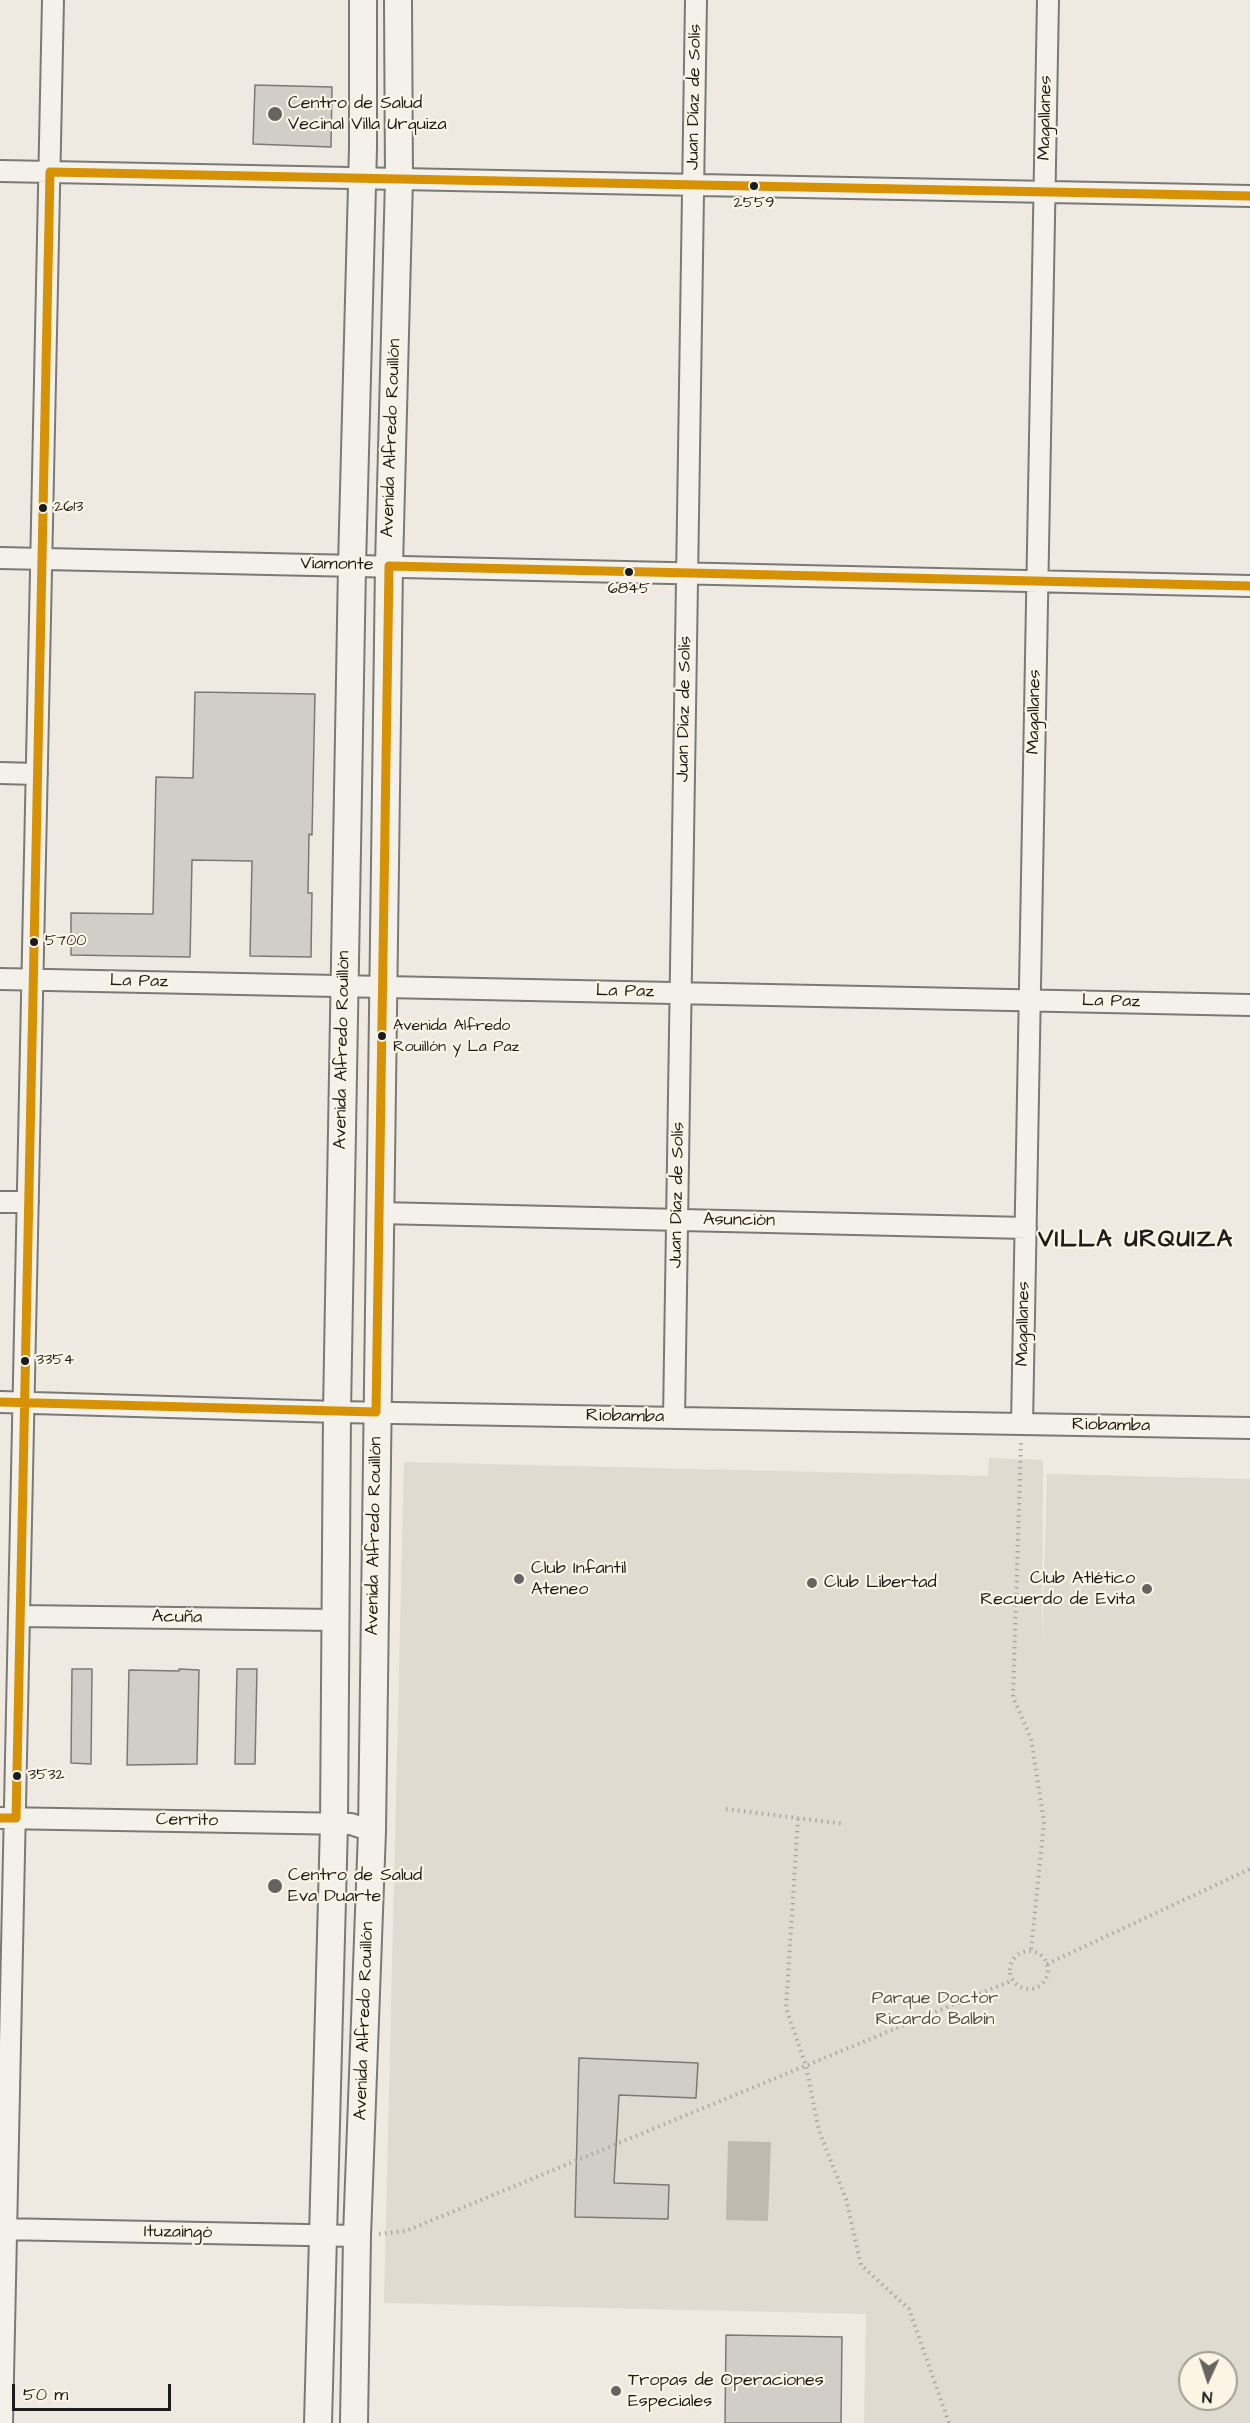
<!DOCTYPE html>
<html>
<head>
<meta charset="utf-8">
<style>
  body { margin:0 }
  #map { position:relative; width:1250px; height:2423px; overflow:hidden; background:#eeeae2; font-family:"Architects Daughter",sans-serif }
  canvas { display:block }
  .north { position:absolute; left:1178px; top:2351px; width:60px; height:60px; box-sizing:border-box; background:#fcf5e5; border:2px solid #a29e95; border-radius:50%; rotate:183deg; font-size:16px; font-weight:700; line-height:24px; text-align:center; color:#1c1c1c }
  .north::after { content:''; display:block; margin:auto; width:21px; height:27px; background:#666461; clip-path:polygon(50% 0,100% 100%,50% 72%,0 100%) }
  .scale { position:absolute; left:12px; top:2384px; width:159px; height:27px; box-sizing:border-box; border:3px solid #1c1c1c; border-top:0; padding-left:8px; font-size:18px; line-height:21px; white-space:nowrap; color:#1c1c1c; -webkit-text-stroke:4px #fcf5e5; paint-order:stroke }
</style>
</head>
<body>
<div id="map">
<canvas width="1250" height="2423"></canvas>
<div class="north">N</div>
<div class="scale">50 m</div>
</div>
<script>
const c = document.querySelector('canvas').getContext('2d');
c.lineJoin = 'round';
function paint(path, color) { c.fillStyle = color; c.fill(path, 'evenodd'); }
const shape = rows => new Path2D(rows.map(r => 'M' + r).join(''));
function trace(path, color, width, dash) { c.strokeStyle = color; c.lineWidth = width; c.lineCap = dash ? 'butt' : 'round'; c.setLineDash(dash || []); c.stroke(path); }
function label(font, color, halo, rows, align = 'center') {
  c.font = font + ' "Architects Daughter",sans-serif'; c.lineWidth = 4.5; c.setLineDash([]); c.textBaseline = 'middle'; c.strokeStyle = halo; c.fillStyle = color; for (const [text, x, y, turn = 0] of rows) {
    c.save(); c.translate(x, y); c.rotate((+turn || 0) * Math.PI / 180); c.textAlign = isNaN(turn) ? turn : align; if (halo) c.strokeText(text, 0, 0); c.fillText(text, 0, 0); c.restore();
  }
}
const green = shape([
  [989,1458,1043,1460,1042,1651,1047,1474,1250,1479,1250,2423,864,2423,866,2314,384,2303,404,1462,988,1476],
  [1190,2363,1226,2363,1226,2399,1190,2399]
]);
const water = shape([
  [728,2141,771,2142,768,2221,726,2220]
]);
const building = shape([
  [255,85,332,87,331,147,253,144,255,85],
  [195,692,315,694,312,835,309,834,308,893,312,893,311,957,250,956,252,861,192,860,190,957,71,955,71,913,153,914,156,777,193,778,195,692],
  [72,1669,92,1669,91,1764,71,1763,72,1669],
  [179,1669,199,1670,197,1764,127,1765,129,1670,179,1671,179,1669],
  [237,1669,257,1669,255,1764,235,1764,237,1669],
  [579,2058,698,2063,696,2098,619,2095,614,2183,669,2185,668,2219,575,2217,579,2058],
  [726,2335,842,2337,841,2423,725,2423,726,2335]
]);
const path = shape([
  [1021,1443,1013,1697,1031,1739,1044,1822,1031,1951],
  [726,1809,845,1824],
  [798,1819,786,2008,806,2066,819,2131,846,2199,861,2265,909,2309,949,2423],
  '1010 1970a19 19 0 1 1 38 0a19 19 0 1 1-38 0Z',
  [1047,1964,1250,1869],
  [379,2234,406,2231,1013,1980]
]);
const minor = shape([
  [0,171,1250,196],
  [0,558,1250,586],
  [0,773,37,774],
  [0,979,1250,1005],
  [0,1202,28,1202],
  [380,1213,1026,1228],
  [0,1402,337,1412,1250,1428],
  [674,1418,696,0],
  [1022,1424,1048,0],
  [20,1616,335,1620],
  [0,1818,351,1824,372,1831],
  [0,2229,357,2236],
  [2,2423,53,0]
]);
const tertiary = shape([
  [318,2423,334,1824,337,1412,352,566,363,148,363,0],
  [354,2423,357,2236,372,1831,389,566,399,179,398,0]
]);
const bus1 = shape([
  [0,1402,376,1412,389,566,1250,586],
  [0,1818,16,1818,50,172,1250,196]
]);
const markers = [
  [275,114,8,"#666461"],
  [754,186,5,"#1c1c1c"],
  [43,508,5,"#1c1c1c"],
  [629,572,5,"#1c1c1c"],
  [34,942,5,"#1c1c1c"],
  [382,1036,5,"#1c1c1c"],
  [25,1361,5,"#1c1c1c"],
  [519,1579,6,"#666461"],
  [812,1583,6,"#666461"],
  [1147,1589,6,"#666461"],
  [17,1776,5,"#1c1c1c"],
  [275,1886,8,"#666461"],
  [616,2391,6,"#666461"]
];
const busNames = [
  ["2559",754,204,"center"],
  ["2613",54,508],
  ["6845",629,590,"center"],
  ["5700",45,942],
  ["Avenida Alfredo",393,1027],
  ["Rouillón y La Paz",393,1048],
  ["3354",36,1361],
  ["3532",28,1776]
];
const streetNames = [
  ["Juan Díaz de Solís",695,97,-89],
  ["Magallanes",1046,118,-89],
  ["Avenida Alfredo Rouillón",392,438,-88],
  ["Viamonte",337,565,1],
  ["Juan Díaz de Solís",685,709,-89],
  ["Magallanes",1035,712,-89],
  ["La Paz",139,982,1],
  ["La Paz",625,992,1],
  ["La Paz",1111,1002,1],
  ["Avenida Alfredo Rouillón",343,1050,-89],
  ["Juan Díaz de Solís",678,1195,-89],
  ["Asunción",739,1221,1],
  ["Magallanes",1024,1324,-89],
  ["Riobamba",625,1417,1],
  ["Riobamba",1111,1426,1],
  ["Avenida Alfredo Rouillón",375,1536,-89],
  ["Acuña",177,1618,1],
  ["Cerrito",187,1821,1],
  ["Avenida Alfredo Rouillón",365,2021,-88],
  ["Ituzaingó",178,2233,1]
];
const poiNames = [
  ["Centro de Salud",288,104],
  ["Vecinal Villa Urquiza",288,125],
  ["Club Infantil",531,1569],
  ["Ateneo",531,1590],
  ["Club Atlético",1135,1579,"right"],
  ["Recuerdo de Evita",1135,1600,"right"],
  ["Club Libertad",824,1583],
  ["Centro de Salud",288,1876],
  ["Eva Duarte",288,1897],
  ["Tropas de Operaciones",628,2381],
  ["Especiales",628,2402]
];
const parkNames = [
  ["Parque Doctor",935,1999],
  ["Ricardo Balbín",935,2020]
];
const districtNames = [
  ["VILLA URQUIZA",1136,1241]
];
paint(green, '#dfdbd0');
paint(water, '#bebab0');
paint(building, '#d1cec8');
trace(building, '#7a7975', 1.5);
trace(minor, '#7a7975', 24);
trace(tertiary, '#7a7975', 30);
trace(path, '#aaa8a4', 4, [1.5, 4.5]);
trace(minor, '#f4f1ea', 20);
trace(tertiary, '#f4f1ea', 26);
trace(bus1, '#d69104', 9);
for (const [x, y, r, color] of markers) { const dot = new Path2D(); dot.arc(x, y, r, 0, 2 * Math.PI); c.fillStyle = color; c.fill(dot); trace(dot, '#fcf5e5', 2); }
label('16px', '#1c1c1c', '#fcf5e5', busNames, 'left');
label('18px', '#1c1c1c', '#fcf5e5', streetNames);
label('18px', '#1c1c1c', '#fcf5e5', poiNames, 'left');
label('18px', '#53514e', '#fcf5e5', parkNames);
c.letterSpacing = '1.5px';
label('bold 24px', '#1c1c1c', '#fcf5e5', districtNames);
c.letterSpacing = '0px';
</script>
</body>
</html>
